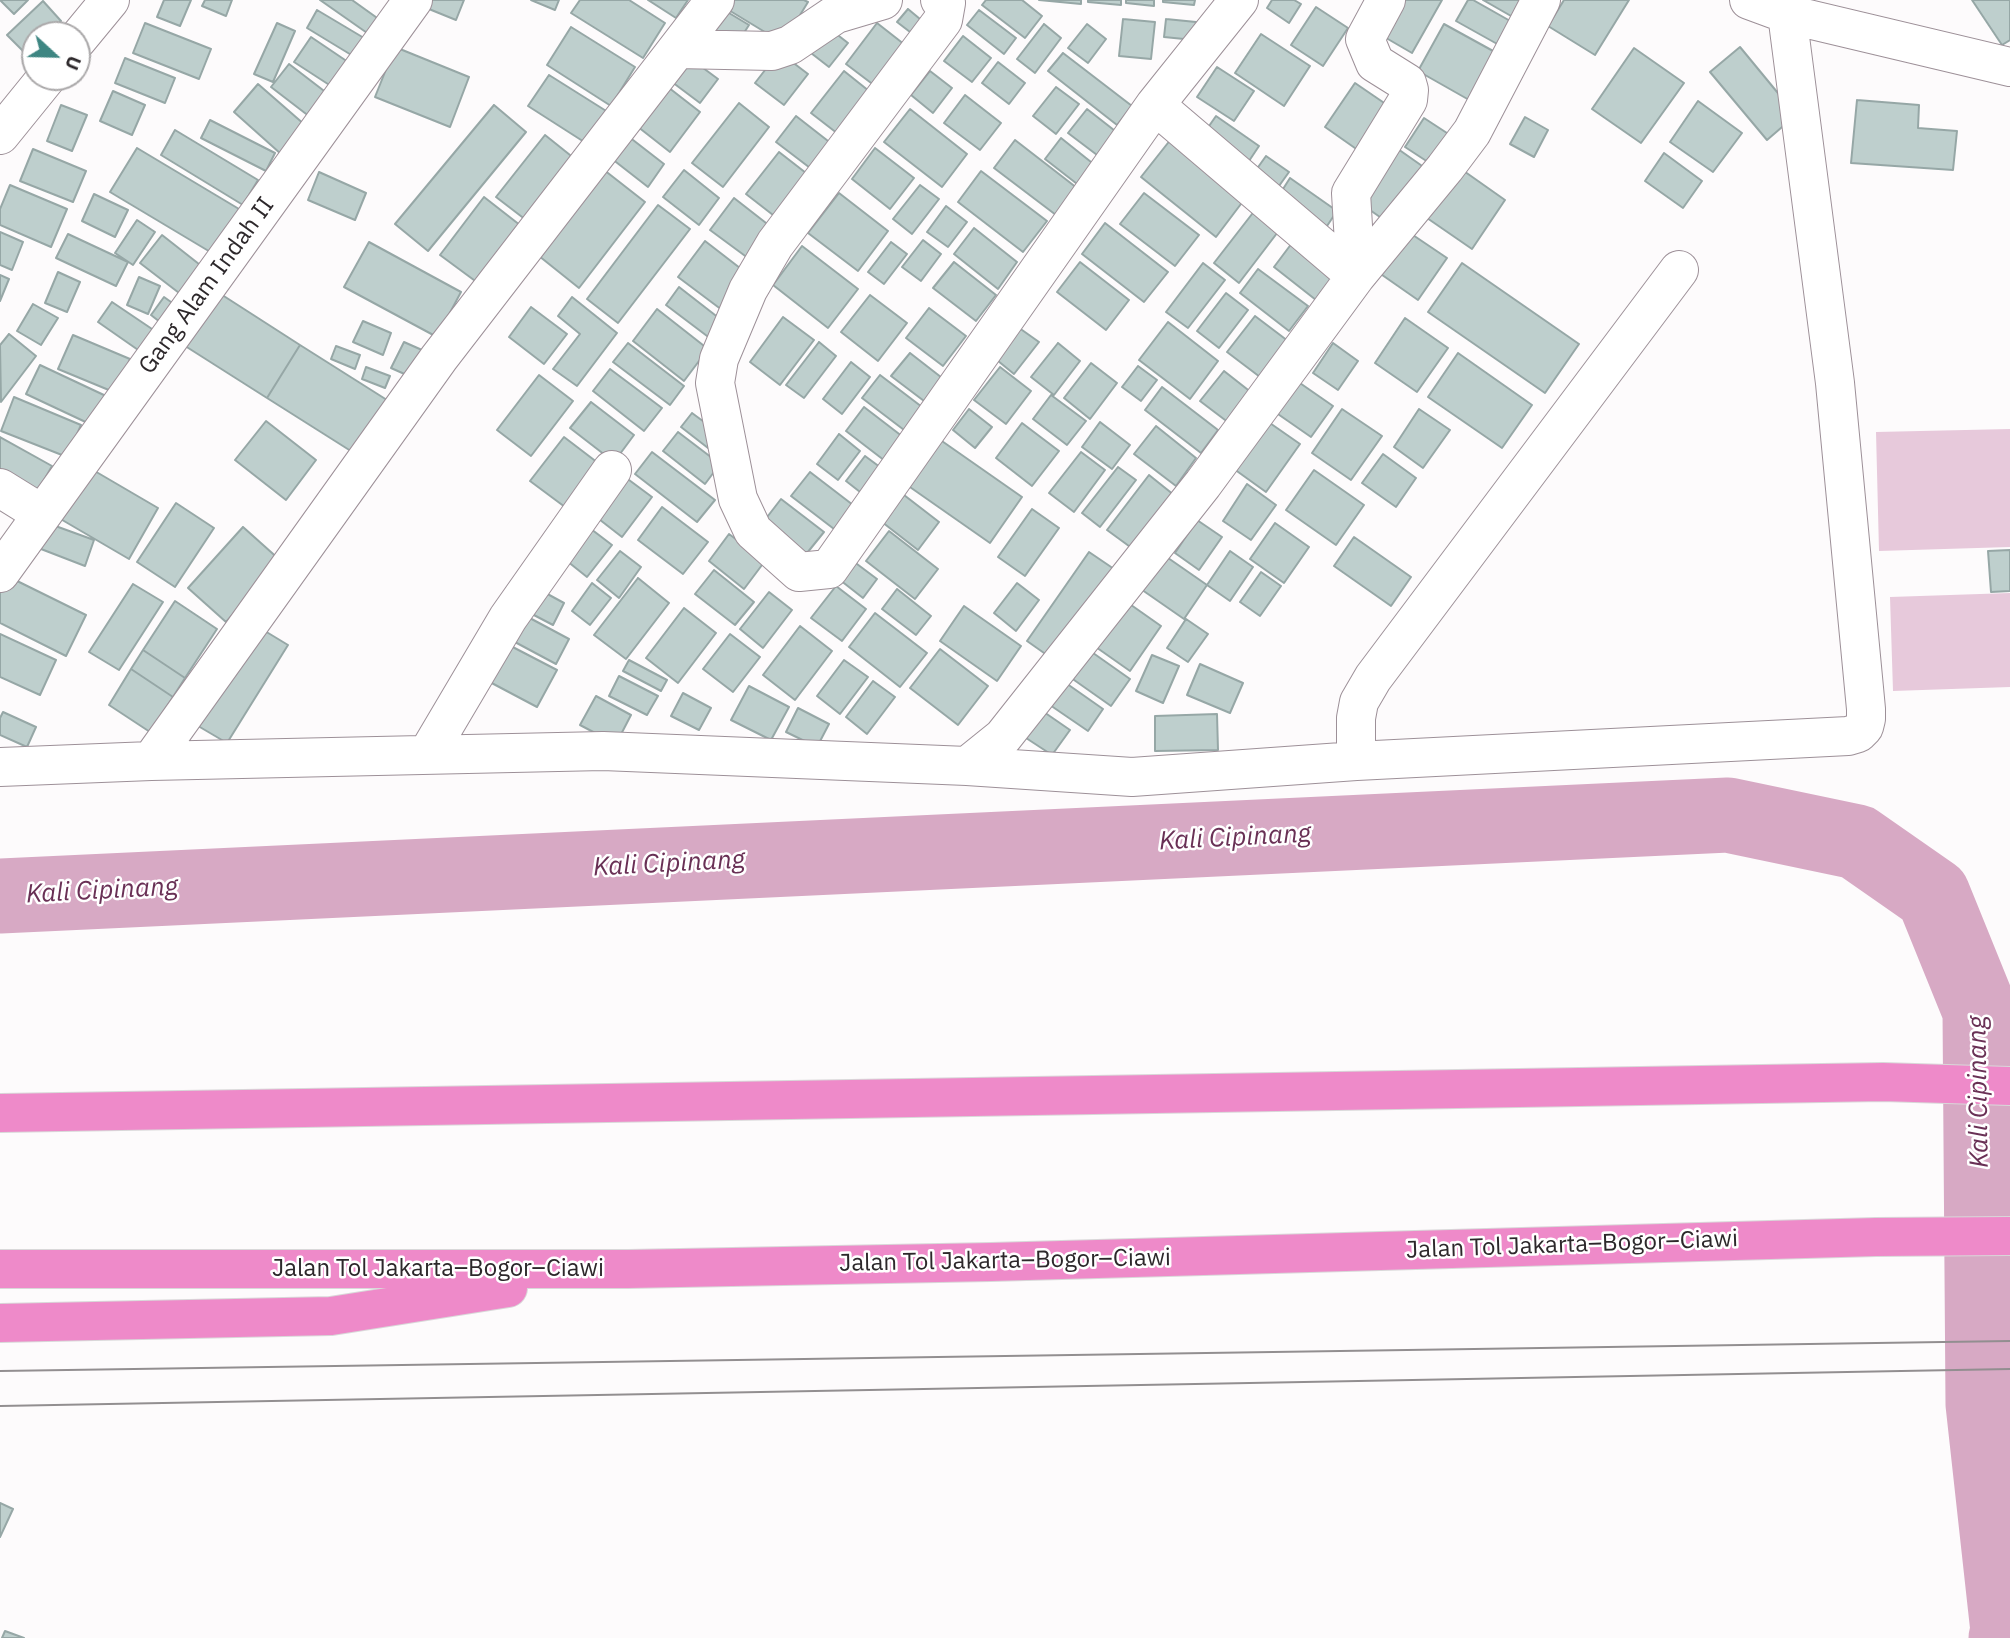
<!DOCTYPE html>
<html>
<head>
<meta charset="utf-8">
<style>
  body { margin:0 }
  #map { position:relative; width:2010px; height:1638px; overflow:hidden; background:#fdfbfc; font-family:"IBM Plex Sans",sans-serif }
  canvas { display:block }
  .north { position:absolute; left:21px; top:21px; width:70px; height:70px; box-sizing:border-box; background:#fff; border:2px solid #aba9aa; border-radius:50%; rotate:112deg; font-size:19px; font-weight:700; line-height:28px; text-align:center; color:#2d282b }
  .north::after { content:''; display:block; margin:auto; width:24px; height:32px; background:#3e8682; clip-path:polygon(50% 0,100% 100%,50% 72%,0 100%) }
</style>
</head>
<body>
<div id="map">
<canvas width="2010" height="1638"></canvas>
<div class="north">U</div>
</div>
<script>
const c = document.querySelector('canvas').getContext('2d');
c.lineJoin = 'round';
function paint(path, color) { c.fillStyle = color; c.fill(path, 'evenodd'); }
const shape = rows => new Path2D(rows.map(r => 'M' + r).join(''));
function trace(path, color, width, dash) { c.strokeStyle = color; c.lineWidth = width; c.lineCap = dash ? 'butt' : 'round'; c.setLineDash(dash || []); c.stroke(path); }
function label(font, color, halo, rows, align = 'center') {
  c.font = font + ' "IBM Plex Sans",sans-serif'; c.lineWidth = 5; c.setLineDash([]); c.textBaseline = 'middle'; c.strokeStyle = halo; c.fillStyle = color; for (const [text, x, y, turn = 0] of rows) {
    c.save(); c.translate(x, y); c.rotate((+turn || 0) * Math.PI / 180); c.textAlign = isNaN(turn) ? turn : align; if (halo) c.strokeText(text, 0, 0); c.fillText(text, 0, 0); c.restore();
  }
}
const green = shape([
  [2010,429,2010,547,1879,551,1876,432],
  [2010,593,2010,687,1893,691,1890,597]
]);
const river = shape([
  [0,896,1728,815,1857,842,1933,895,1980,1011,1983,1404,2008,1631,2006,1638]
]);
const building = shape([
  [0,0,28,0,14,14,0,0],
  [164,0,191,0,180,26,157,17,164,0],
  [205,0,232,0,226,16,202,6,205,0],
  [320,0,352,0,380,20,370,35,320,0],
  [427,0,464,0,456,20,424,7,427,0],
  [531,0,559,0,555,10,531,0],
  [580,0,629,0,665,23,643,58,571,13,580,0],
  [648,0,688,0,676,18,648,0],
  [726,0,804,0,808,2,783,43,722,6,726,0],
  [986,0,1022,0,1042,16,1025,38,982,5,986,0],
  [1039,0,1081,0,1081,4,1039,0],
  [1088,0,1121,0,1121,5,1088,2,1088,0],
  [1126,0,1154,0,1154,6,1126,3,1126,0],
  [1163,0,1195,0,1194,5,1163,2,1163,0],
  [1272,0,1294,0,1301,4,1289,23,1267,8,1272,0],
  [1401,0,1442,0,1412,53,1381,35,1401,0],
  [1468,0,1473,0,1512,22,1499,45,1456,21,1468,0],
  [1483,0,1530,0,1518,20,1483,0],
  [1564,0,1629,0,1595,55,1548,26,1564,0],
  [1972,0,2010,0,2010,40,2002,45,1972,0],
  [43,1,61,21,46,35,35,35,35,46,26,54,7,35,43,1],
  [719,7,749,25,735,47,705,30,719,7],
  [1316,7,1348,28,1323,66,1291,45,1316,7],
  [908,9,932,29,923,42,897,22,908,9],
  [317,10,364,38,353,56,307,28,317,10],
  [979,10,1016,38,1004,54,967,25,979,10],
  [1123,19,1155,22,1151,59,1119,56,1123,19],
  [1166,19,1196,22,1194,40,1164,37,1166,19],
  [145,23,211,49,199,79,133,53,145,23],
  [277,23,295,31,273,82,254,74,277,23],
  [877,23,914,52,883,92,846,64,877,23],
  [1044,24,1061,38,1035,73,1017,59,1044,24],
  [1087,24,1106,39,1088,63,1068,48,1087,24],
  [1444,24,1504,57,1478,105,1418,71,1444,24],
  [571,27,635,67,611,106,547,65,571,27],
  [830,29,848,43,829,67,811,53,830,29],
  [1261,34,1310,66,1284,106,1235,73,1261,34],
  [963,36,991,58,972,82,944,61,963,36],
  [311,37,351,64,334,88,294,62,311,37],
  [395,47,469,77,450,127,375,97,395,47],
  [1740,47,1796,115,1767,140,1710,72,1740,47],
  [1634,48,1684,83,1641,143,1592,109,1634,48],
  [779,52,808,74,784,105,755,83,779,52],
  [1063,53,1132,106,1117,125,1048,71,1063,53],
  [125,58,175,78,165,103,115,83,125,58],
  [691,59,718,79,700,103,672,82,691,59],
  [998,62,1025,83,1009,104,982,83,998,62],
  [289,64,332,97,314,120,271,87,289,64],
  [1217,67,1254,91,1234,121,1197,97,1217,67],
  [844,71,874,95,842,137,811,113,844,71],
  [930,71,952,88,933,113,911,95,930,71],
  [549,75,611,114,592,147,528,106,549,75],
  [1355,83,1393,109,1362,153,1325,127,1355,83],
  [258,84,305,125,281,154,234,112,258,84],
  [664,84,700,112,670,152,633,123,664,84],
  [1056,87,1079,104,1056,134,1033,116,1056,87],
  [113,91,145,105,132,135,100,121,113,91],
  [965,95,1001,123,980,150,944,123,965,95],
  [1857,100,1919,105,1918,128,1957,131,1953,170,1851,163,1857,100],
  [1698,101,1742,133,1713,172,1670,142,1698,101],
  [739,103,769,127,723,187,692,163,739,103],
  [61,105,87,115,72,151,47,141,61,105],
  [494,105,526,132,428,251,395,224,494,105],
  [910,109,967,154,942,187,884,142,910,109],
  [1087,109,1119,134,1101,158,1068,133,1087,109],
  [796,116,837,148,818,174,776,142,796,116],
  [1216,116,1259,146,1243,170,1200,139,1216,116],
  [1525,117,1548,130,1534,157,1510,144,1525,117],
  [1424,118,1450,135,1431,164,1405,147,1424,118],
  [210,120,275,153,266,171,201,138,210,120],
  [175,130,258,180,243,205,161,155,175,130],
  [624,133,664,164,648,187,607,155,624,133],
  [1175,134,1250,192,1216,237,1141,177,1175,134],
  [545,135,575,159,526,220,496,197,545,135],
  [1061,138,1096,166,1081,187,1045,159,1061,138],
  [1015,140,1077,188,1056,215,994,168,1015,140],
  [137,148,239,209,212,253,110,192,137,148],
  [875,148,914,178,890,209,852,179,875,148],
  [33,149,86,171,73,202,20,181,33,149],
  [1398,149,1425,168,1387,222,1360,203,1398,149],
  [779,152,815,180,782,222,746,194,779,152],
  [1664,153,1702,181,1683,208,1645,181,1664,153],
  [1266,156,1289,172,1274,193,1251,177,1266,156],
  [599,166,645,202,579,288,534,252,599,166],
  [1461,169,1505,200,1472,249,1427,218,1461,169],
  [684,170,719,198,699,225,663,197,684,170],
  [981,171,1047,221,1023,252,958,202,981,171],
  [319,172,366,193,355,220,308,200,319,172],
  [1290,178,1337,211,1323,232,1276,200,1290,178],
  [10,185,67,209,51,247,0,225,0,209,10,185],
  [920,185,939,199,912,234,893,219,920,185],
  [839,193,888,231,858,271,808,233,839,193],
  [1144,193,1199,235,1175,266,1120,224,1144,193],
  [94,194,128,210,115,237,82,221,94,194],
  [484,197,525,229,482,286,440,255,484,197],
  [734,198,775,230,752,261,710,230,734,198],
  [658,205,690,229,618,323,587,299,658,205],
  [1259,205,1284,224,1239,283,1214,263,1259,205],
  [946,206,967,222,948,247,927,232,946,206],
  [137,220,155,232,133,265,115,253,137,220],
  [1105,223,1168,272,1144,302,1082,254,1105,223],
  [974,228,1017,262,998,289,954,254,974,228],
  [1404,229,1447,258,1418,300,1375,270,1404,229],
  [0,232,23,242,12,270,0,265,0,232],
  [68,234,128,262,116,286,56,258,68,234],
  [162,235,204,268,183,296,140,263,162,235],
  [1298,235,1341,268,1316,300,1274,267,1298,235],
  [923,240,941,254,921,281,902,267,923,240],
  [705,241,749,275,722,310,678,277,705,241],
  [369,242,461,292,437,337,344,287,369,242],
  [891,242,907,254,884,284,868,272,891,242],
  [802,246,858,289,828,328,773,285,802,246],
  [954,262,996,295,976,321,933,288,954,262],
  [1080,262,1129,300,1106,330,1057,292,1080,262],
  [1203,263,1225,280,1188,328,1166,312,1203,263],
  [1462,263,1579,344,1545,393,1428,312,1462,263],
  [1258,269,1308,306,1289,331,1240,293,1258,269],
  [58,272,80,282,67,312,45,303,58,272],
  [0,275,9,279,0,301,0,275],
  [139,277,160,286,148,314,127,305,139,277],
  [679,287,724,322,711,339,666,305,679,287],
  [216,291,300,345,267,398,182,344,216,291],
  [1226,293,1248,310,1219,348,1197,331,1226,293],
  [870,295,907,323,878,361,841,332,870,295],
  [164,297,178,307,165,326,151,315,164,297],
  [572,297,617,333,577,386,553,369,580,334,558,316,572,297],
  [112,302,155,331,141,352,98,322,112,302],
  [33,304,58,318,41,345,17,331,33,304],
  [531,307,567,334,544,364,509,337,531,307],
  [929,308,966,336,943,366,906,338,929,308],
  [657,309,708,349,684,381,633,341,657,309],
  [1255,316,1288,341,1260,377,1227,352,1255,316],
  [783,317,814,340,780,385,750,362,783,317],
  [1405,318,1448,348,1417,392,1375,363,1405,318],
  [363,321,391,333,383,355,353,342,363,321],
  [1168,322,1218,361,1190,399,1139,360,1168,322],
  [1015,325,1039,342,1014,374,992,356,1015,325],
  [9,334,36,356,1,402,0,345,9,334],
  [73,335,130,359,116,393,58,369,73,335],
  [404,342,431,354,418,380,391,368,404,342],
  [819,342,836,356,804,398,786,385,819,342],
  [628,343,684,386,670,405,613,362,628,343],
  [1058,343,1080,361,1054,395,1031,377,1058,343],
  [1333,343,1358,361,1338,390,1313,373,1333,343],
  [300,345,387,400,354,453,267,398,300,345],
  [336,346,360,355,355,369,331,359,336,346],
  [910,353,946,381,928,404,891,376,910,353],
  [1458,353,1532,405,1502,448,1428,397,1458,353],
  [851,362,870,377,842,414,823,399,851,362],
  [1091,363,1117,383,1090,419,1064,398,1091,363],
  [40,365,106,396,92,425,26,394,40,365],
  [1138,366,1157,380,1141,401,1122,387,1138,366],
  [366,367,390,376,385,388,362,379,366,367],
  [1000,367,1031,391,1006,424,974,400,1000,367],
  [610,369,662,408,644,431,593,391,610,369],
  [1224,371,1252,393,1229,423,1200,401,1224,371],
  [539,375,573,401,531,456,497,430,539,375],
  [880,375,926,410,908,433,862,398,880,375],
  [1297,381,1333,406,1311,437,1275,412,1297,381],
  [1162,387,1218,430,1201,453,1145,410,1162,387],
  [1051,395,1086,421,1067,445,1033,419,1051,395],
  [14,397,81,425,67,457,1,431,14,397],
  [591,402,634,435,614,462,570,428,591,402],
  [864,407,907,440,889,464,846,431,864,407],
  [969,409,992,427,975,448,953,430,969,409],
  [1342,409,1382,436,1351,480,1312,453,1342,409],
  [1419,409,1450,430,1423,468,1394,447,1419,409],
  [692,413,719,433,708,448,681,427,692,413],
  [266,421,316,460,286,500,235,460,266,421],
  [1267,421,1300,444,1266,492,1234,469,1267,421],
  [1100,422,1130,445,1112,469,1082,447,1100,422],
  [1022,423,1059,451,1032,486,996,458,1022,423],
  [1156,426,1196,458,1176,486,1134,454,1156,426],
  [678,432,720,464,705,484,663,451,678,432],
  [839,434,860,451,838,480,817,464,839,434],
  [0,437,52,466,35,496,0,477,0,437],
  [564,437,602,466,569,510,530,481,564,437],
  [939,439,1022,497,990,543,907,485,939,439],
  [652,452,715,500,697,522,635,474,652,452],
  [1081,452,1105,470,1074,512,1049,493,1081,452],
  [1383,454,1416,478,1396,507,1362,483,1383,454],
  [865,456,888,473,869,499,846,481,865,456],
  [81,463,158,508,129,559,52,514,81,463],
  [1118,467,1136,480,1100,527,1082,513,1118,467],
  [1314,470,1364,505,1336,545,1286,510,1314,470],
  [810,472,853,505,834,529,791,496,810,472],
  [1149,475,1174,495,1133,549,1107,530,1149,475],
  [625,477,652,497,622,537,595,516,625,477],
  [1247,484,1276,505,1251,540,1223,521,1247,484],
  [904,495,939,522,918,550,882,522,904,495],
  [781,499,824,532,803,558,761,525,781,499],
  [176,503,214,528,175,587,137,562,176,503],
  [662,507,708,542,683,574,638,540,662,507],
  [1032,509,1059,528,1025,576,998,557,1032,509],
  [1197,520,1222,537,1199,570,1175,553,1197,520],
  [1275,523,1309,547,1284,583,1250,559,1275,523],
  [50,524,94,540,85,566,41,549,50,524],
  [243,527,281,561,226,622,188,588,243,527],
  [591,529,612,545,587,577,567,561,591,529],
  [889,531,938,569,915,599,866,561,889,531],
  [729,534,765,561,744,589,709,561,729,534],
  [1354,537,1411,577,1391,606,1334,566,1354,537],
  [2010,550,2010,591,1991,592,1988,551,2010,550],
  [620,551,641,567,619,598,597,580,620,551],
  [1158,551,1207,585,1184,619,1135,585,1158,551],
  [1230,551,1253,567,1230,601,1207,585,1230,551],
  [1089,552,1117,571,1054,660,1027,641,1089,552],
  [853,561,877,579,863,598,840,580,853,561],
  [714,570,754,602,735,625,695,594,714,570],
  [1261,572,1281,586,1260,616,1240,602,1261,572],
  [7,576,86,615,66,656,0,623,0,590,7,576],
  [638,578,669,603,626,659,594,635,638,578],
  [592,583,611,598,590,625,572,611,592,583],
  [1017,583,1039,600,1016,631,994,613,1017,583],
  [133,584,163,602,119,670,89,652,133,584],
  [836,586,866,609,842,641,811,618,836,586],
  [897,589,931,616,916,635,882,609,897,589],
  [542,591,564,603,553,625,530,613,542,591],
  [769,592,792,610,763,648,740,629,769,592],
  [1124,600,1161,626,1130,671,1093,645,1124,600],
  [175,601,217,629,185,678,143,650,175,601],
  [964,606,1021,646,997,681,940,641,964,606],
  [684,608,716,633,678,683,646,658,684,608],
  [875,613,927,653,900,687,849,647,875,613],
  [526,616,569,639,556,664,513,641,526,616],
  [1186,619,1208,634,1188,662,1167,648,1186,619],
  [255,625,288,645,227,743,193,723,255,625],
  [800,626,832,651,795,700,763,675,800,626],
  [0,634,56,660,40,695,0,677,0,634],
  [730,634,760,657,733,692,703,669,730,634],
  [505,643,557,670,537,707,486,680,505,643],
  [1086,648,1130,679,1111,706,1067,675,1086,648],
  [940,649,988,686,958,725,910,688,940,649],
  [143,650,185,678,173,697,131,669,143,650],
  [1152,655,1179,666,1163,703,1136,691,1152,655],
  [629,660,667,680,661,691,623,671,629,660],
  [844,660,868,677,840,714,817,696,844,660],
  [1200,664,1243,683,1230,713,1187,695,1200,664],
  [131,669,173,697,150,732,109,705,131,669],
  [619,676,658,696,647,715,609,696,619,676],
  [873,681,895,697,867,734,846,717,873,681],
  [1063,681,1103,709,1088,731,1047,703,1063,681],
  [749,686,789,707,771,740,731,720,749,686],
  [683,693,711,708,699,730,671,716,683,693],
  [596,696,631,715,616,744,580,725,596,696],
  [798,708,829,724,817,747,786,732,798,708],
  [1041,710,1070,730,1052,755,1023,736,1041,710],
  [3,712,36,727,27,747,0,735,0,718,3,712],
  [1217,714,1218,750,1155,751,1155,716,1217,714],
  [0,1503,13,1509,0,1537,0,1503],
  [5,1631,24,1638,2,1638,5,1631]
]);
const minor = shape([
  [940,0,946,3,943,20,775,244,748,290,719,359,715,383,738,499,753,531,799,572,829,569,1155,105,1239,0],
  [1749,0,1787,14,2010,67],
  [77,40,110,0],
  [678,49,772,51,790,45,836,14,883,0],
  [1155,105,1356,276],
  [0,135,47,77],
  [1356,276,1351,193,1408,100,1409,90,1407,83,1375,63,1365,39,1386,0],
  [0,488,42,514],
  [0,573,413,0],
  [427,755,508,618,612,470],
  [151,761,439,358,715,0],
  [1356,761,1356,718,1359,702,1373,678,1679,270],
  [967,766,1003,737,1203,484,1356,276,1445,168,1472,132,1541,0],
  [0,767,151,761,603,751,967,766,1132,777,1356,761,1848,736,1858,733,1864,727,1866,719,1866,709,1835,383,1787,14]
]);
const highway = shape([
  [0,1113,1883,1082,2010,1086],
  [0,1269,628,1269,991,1262,1876,1237,2010,1236],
  [0,1323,331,1316,508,1288]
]);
const tram = shape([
  [0,1371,2010,1341],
  [0,1406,2010,1369]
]);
const streetNames = [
  ["Gang Alam Indah II",207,286,-54],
  ["Jalan Tol Jakarta–Bogor–Ciawi",1572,1245,-2],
  ["Jalan Tol Jakarta–Bogor–Ciawi",1005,1261,-1],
  ["Jalan Tol Jakarta–Bogor–Ciawi",438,1269]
];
const waterNames = [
  ["Kali Cipinang",1235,838,-3],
  ["Kali Cipinang",669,864,-3],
  ["Kali Cipinang",102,891,-3],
  ["Kali Cipinang",1979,1092,-91]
];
paint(green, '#e7c9db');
trace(river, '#d7a9c4', 75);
paint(building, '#becfcd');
trace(building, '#96a7a6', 2);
trace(minor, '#9d9098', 40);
trace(highway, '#d9d8d9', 40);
trace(minor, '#fff', 38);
trace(highway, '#ee8ac9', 38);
trace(tram, '#928e90', 2);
label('24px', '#2d282b', '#fff', streetNames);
label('italic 26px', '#693055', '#fff', waterNames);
</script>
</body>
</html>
